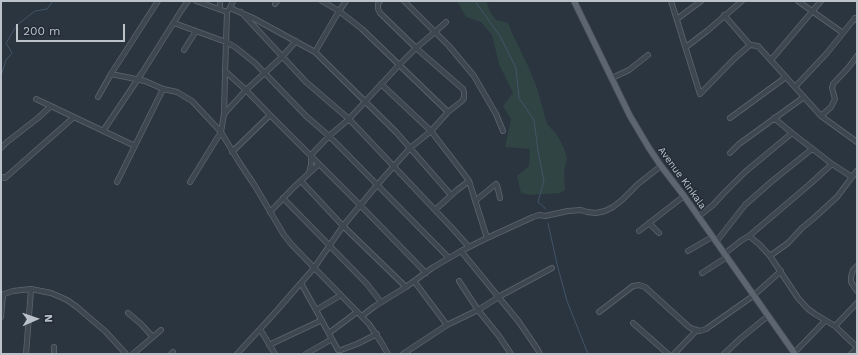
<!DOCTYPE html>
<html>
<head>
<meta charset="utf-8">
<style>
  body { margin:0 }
  #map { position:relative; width:858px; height:355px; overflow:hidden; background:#2b3540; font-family:"Work Sans",sans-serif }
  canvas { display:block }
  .frame { position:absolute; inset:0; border:2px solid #bbc2ca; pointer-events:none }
  .north { position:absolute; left:16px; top:299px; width:40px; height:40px; -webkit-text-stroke:3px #232c36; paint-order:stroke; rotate:88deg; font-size:11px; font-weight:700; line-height:16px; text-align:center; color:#bbc2ca }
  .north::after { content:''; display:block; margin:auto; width:14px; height:18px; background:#bbc2ca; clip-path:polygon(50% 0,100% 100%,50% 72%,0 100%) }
  .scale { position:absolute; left:16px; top:24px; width:109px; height:18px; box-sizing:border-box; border:2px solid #bbc2ca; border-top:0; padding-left:5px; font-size:12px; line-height:14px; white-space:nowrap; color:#bbc2ca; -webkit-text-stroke:3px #232c36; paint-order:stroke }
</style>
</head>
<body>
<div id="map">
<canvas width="858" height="355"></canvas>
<div class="frame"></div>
<div class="north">N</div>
<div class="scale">200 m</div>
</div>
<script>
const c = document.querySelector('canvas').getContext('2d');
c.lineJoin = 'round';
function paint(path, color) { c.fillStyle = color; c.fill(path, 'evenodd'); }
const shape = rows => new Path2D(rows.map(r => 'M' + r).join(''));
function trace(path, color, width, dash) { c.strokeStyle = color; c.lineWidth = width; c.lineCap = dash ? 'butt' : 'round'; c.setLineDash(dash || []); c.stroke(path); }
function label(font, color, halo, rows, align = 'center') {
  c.font = font + ' "Work Sans",sans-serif'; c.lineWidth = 3; c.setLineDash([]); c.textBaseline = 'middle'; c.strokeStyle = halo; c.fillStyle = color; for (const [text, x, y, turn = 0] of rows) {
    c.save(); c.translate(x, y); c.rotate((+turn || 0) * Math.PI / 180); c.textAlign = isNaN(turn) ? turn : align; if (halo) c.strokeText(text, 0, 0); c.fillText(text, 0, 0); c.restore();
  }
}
const green = shape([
  [457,1,486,1,491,13,496,20,508,23,512,33,528,66,537,88,547,124,557,135,564,148,567,158,564,171,565,190,560,193,530,195,521,193,517,176,529,166,530,149,505,147,511,119,503,106,513,93,499,64,492,35,481,22,466,17]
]);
const stream = shape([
  [475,1,500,36,516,68,519,98,534,120,538,151,544,181,538,202,546,209],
  [1,76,6,60,12,53,6,43,17,25,35,11,47,9,53,1],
  [548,223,557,264,567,301,588,354]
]);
const minor = shape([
  [196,1,227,12],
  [322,1,339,11,362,29,448,112],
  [404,1,449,46,474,76,496,114,503,131],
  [671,1,700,94,734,59,750,45],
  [798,1,843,33,855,18,857,20],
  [275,4,277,1],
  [230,8,253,18,315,52,396,132,451,195],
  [220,9,220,1],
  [241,12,306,82,349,119,452,228,469,247],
  [724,15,750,45,758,46,821,116,857,142],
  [677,19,701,1],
  [174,23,226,42,235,47,255,63,306,116,329,136,344,151,449,258],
  [686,47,707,31,742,1],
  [184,50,196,31],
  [315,52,339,11,346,1],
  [771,60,821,1],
  [225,71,246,90,270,115,360,205,426,273],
  [111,74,126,77,145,81,163,89,177,92,192,101,221,132,239,162,255,186,284,235,292,245,369,324,381,342,388,354],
  [612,78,629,70,648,55],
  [381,84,431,131,461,170,469,181,487,238],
  [795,87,827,53,843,33],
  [98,97,111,74,158,1],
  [36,99,135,146],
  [224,114,246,90,282,57,296,41],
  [821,116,831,107,835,99,832,88,833,84,848,68,857,56],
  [730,118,786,77],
  [103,131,142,73,181,11,188,1],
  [792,133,832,164,852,177,857,171],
  [1,148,7,142,38,118,51,106],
  [232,152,270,115],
  [730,153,739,144,804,97],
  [309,173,311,165,311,155,329,136,349,119,399,65,416,48,435,32,446,22],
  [1,177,5,178,74,117],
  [301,181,343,226,406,287],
  [117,182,163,89],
  [190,182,221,132,224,114,225,74,227,12,230,8,233,1],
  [283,198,367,284,381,302],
  [475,201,496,184,497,185,500,198],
  [435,210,457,190,469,181],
  [270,212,294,187,319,164],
  [698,217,713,205,723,194,745,172,792,133,774,118],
  [649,223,659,233],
  [639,231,684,196],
  [749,236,810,184,832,164],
  [716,242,745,205,771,182,812,149],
  [461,251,519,322,538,350,540,354],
  [688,251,712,237],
  [724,254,742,240,749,236,759,244,770,256,798,298,808,309,815,314,835,326],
  [770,256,788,243,802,228,814,218,837,197,852,177],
  [857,266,853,270,851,277,851,282,857,291],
  [702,273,727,257],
  [414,281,447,325],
  [459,281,478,310,499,336,511,354],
  [301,283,338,350,341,350,357,344,377,334],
  [1,295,13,291,31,289,51,293,58,296,67,300,77,307,106,332,126,354],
  [857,303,835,326,842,333,857,347],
  [316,310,341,295],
  [599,312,633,286,639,285,645,287,689,327,693,329,700,331,706,329,753,296,781,271],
  [128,313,141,324,153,337],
  [362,316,375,306,406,287,432,268,461,251,487,238,533,217,539,215,545,216,568,211,581,210,587,212,596,213,605,211,613,207,622,200,638,184,661,166],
  [1,317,3,294],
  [633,323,668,354],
  [260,329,275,354],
  [329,333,357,312],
  [269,345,322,320],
  [26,354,30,303,31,289],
  [54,354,54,347],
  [133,354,161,330],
  [171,354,173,352],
  [237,354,272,316,314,268,343,226,377,185,410,148,431,131,448,112,462,101,464,98,464,92,463,89,416,48,380,13,378,9,378,4,380,1],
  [306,354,332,339],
  [403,354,447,325,478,310,502,295,552,268],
  [674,354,697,330],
  [724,354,741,338,768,316],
  [793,354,825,321],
  [851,354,857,348]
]);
const major = shape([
  [574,1,630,116,649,148,661,166,684,196,795,354]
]);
const streetNames = [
  ["Avenue Kinkala",682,178,54]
];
paint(green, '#304443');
trace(stream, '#425467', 1);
trace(minor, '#5c656e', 6);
trace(major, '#48505a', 7);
trace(minor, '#3e4750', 4.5);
trace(major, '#5d6670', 5.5);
label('10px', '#bbc2ca', '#232c36', streetNames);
</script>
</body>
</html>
